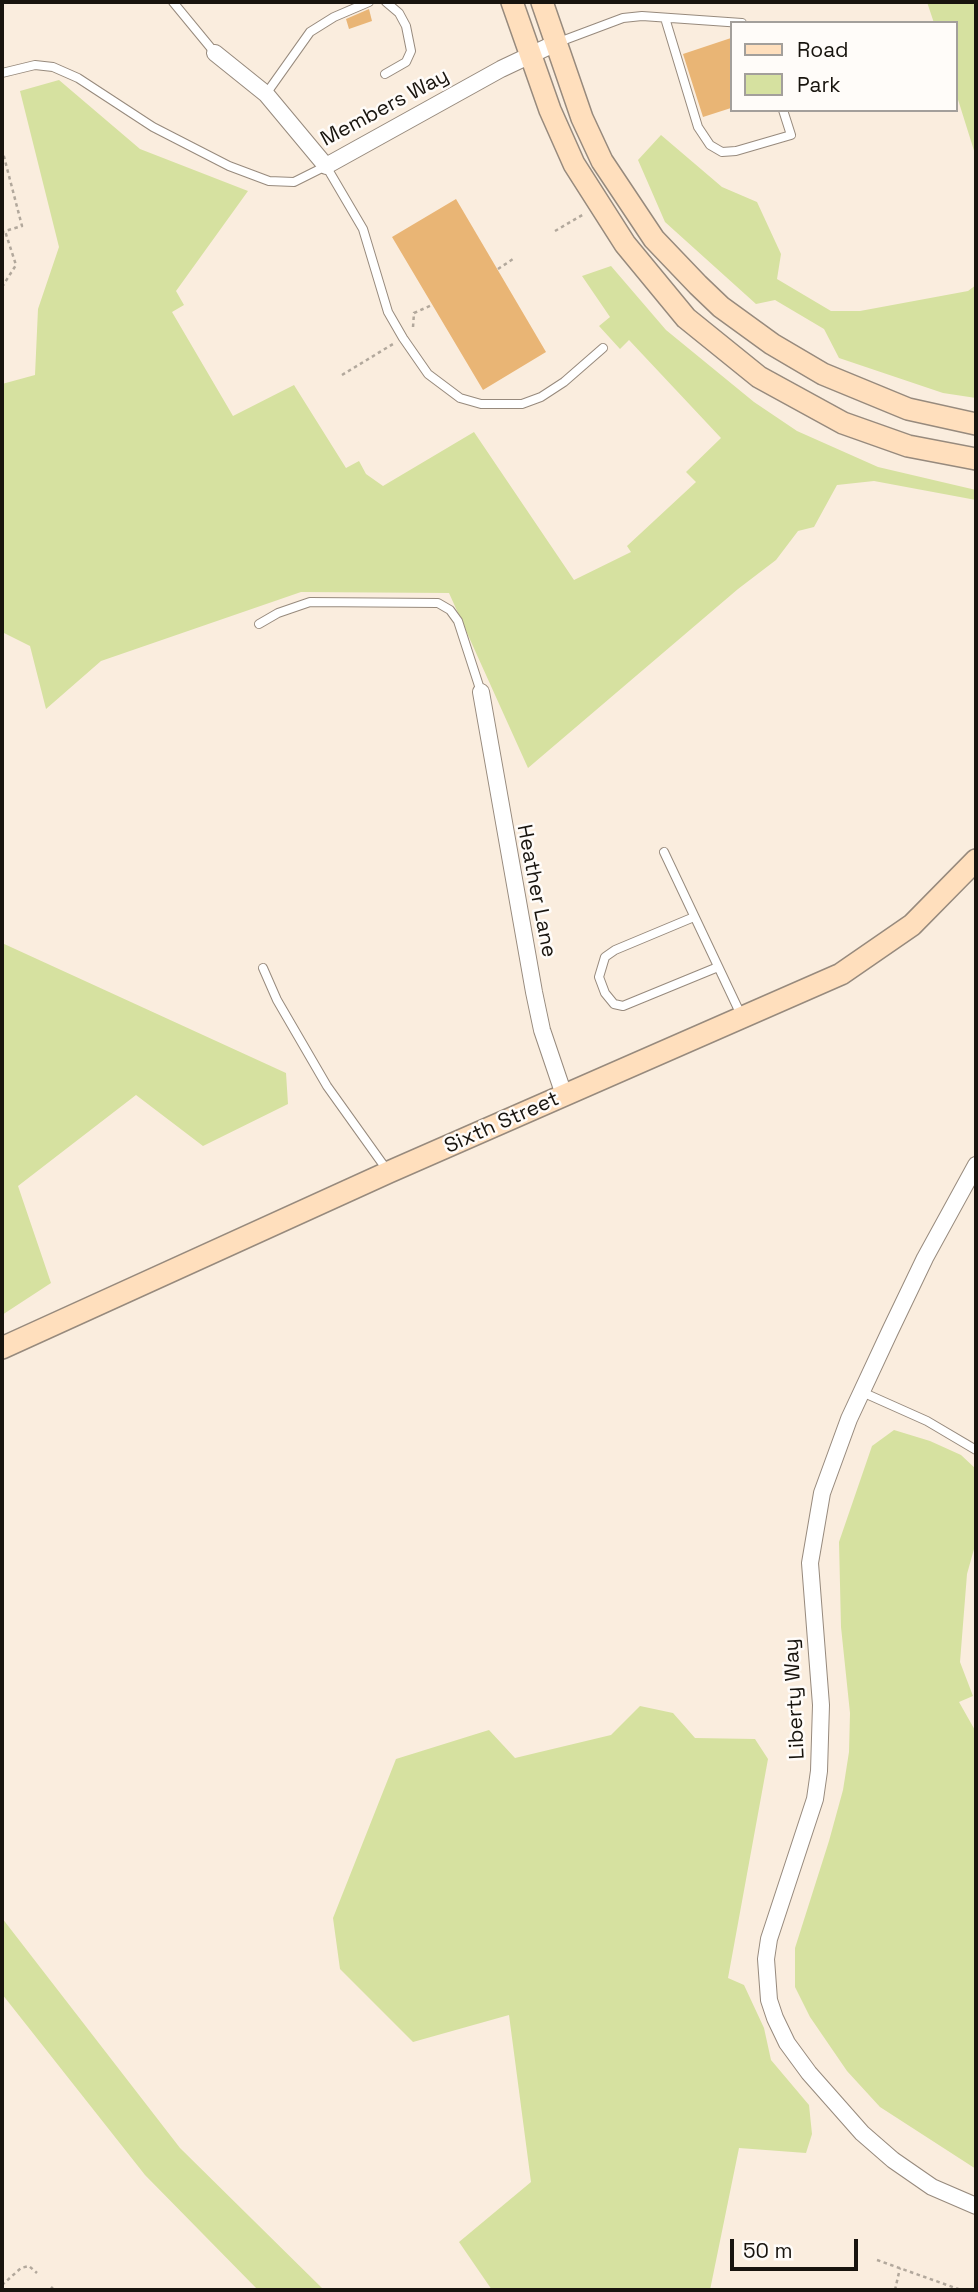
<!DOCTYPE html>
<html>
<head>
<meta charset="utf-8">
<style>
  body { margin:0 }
  #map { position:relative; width:978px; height:2292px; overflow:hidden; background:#faedde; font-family:"Space Grotesk",sans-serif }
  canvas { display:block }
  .frame { position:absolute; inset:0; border:4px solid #18140e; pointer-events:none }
  .legend { position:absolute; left:730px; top:21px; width:228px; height:91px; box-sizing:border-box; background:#fffcf9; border:2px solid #a39f9b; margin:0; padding:9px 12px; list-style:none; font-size:21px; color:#18140e }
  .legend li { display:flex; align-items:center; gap:14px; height:35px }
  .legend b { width:35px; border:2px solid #a39f9b }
  .scale { position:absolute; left:730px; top:2239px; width:128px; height:32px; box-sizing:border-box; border:4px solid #18140e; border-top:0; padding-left:9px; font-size:21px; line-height:24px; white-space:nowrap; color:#18140e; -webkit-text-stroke:5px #fffcf9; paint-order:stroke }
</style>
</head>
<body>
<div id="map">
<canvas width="978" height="2292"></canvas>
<div class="frame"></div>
<ul class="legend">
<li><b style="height:9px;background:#ffdfbd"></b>Road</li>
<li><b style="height:19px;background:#d6e1a0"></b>Park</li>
</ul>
<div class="scale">50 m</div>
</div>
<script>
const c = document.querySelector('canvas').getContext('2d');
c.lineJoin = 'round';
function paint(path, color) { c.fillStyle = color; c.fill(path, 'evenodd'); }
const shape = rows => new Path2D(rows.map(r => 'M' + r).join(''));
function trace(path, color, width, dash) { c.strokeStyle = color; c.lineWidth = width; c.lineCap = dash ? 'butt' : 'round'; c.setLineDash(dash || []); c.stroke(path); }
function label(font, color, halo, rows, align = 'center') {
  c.font = font + ' "Space Grotesk",sans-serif'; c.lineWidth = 5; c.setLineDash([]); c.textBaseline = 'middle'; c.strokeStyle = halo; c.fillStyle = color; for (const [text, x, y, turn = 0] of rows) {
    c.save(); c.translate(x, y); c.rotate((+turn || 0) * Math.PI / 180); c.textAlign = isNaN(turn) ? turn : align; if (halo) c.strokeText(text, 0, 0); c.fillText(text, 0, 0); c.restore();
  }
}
const green = shape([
  [927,2,976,2,976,157,955,90,955,23,934,23],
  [59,80,140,149,248,191,176,291,184,305,172,312,233,416,294,385,346,468,359,461,366,474,383,486,474,432,574,580,631,552,627,546,696,482,686,472,721,438,629,340,620,349,599,326,610,317,582,276,611,266,666,330,754,402,797,431,878,467,976,490,976,500,874,481,837,485,814,527,798,531,776,560,738,589,528,768,449,593,301,592,101,661,46,709,30,646,2,632,2,384,35,375,38,309,59,247,20,91],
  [661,135,722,187,757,202,781,254,777,279,831,311,860,311,968,291,976,285,976,398,943,393,839,358,824,329,775,300,756,304,665,222,638,160],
  [2,943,286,1073,288,1104,203,1146,136,1095,18,1186,51,1283,2,1315],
  [894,1430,930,1441,961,1455,976,1469,976,1542,967,1574,960,1662,973,1696,959,1702,976,1732,976,2169,880,2107,847,2071,810,2017,795,1987,795,1948,829,1841,843,1790,849,1752,850,1713,841,1627,839,1542,872,1446],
  [640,1706,673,1713,695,1738,755,1739,768,1759,728,1978,744,1985,764,2028,771,2060,809,2105,812,2134,806,2153,739,2148,710,2290,492,2290,459,2242,531,2182,509,2015,413,2042,340,1969,333,1918,396,1759,489,1730,515,1758,611,1735],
  [2,1918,180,2148,324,2290,258,2290,145,2175,2,1994]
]);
const building = shape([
  [369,9,372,21,349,29,346,19],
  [731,38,731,108,703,117,683,54],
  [456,199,546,352,483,390,392,237]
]);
const path = shape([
  [2,149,22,226,2,232],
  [555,231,584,214],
  [498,269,513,259],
  [2,287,16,265,5,231],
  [413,327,414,313,432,305],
  [342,375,393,344],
  [877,2260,961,2290],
  [2,2285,21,2268,29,2266,37,2273],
  [51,2287,54,2290],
  [895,2290,900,2268]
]);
const service = shape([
  [173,2,215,53],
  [665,18,698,127,710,145,722,152,736,151,791,135,783,110],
  [559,42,623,18,642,16,742,23],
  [2,73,35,65,53,67,78,78,153,127,229,166,269,181,294,182,326,166,363,229,388,312,403,338,428,374,460,398,481,404,522,404,541,397,564,382,603,348],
  [385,74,406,62,411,51,406,26,399,13,386,2],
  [266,94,310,32,334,17,369,2],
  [259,624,278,613,310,602,438,603,450,610,458,621,481,692],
  [664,852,742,1017],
  [694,917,615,950,605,957,599,977,605,993,614,1004,623,1006,718,967],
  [263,968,277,1000,327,1086,387,1170],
  [862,1392,927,1421,976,1450]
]);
const minor = shape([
  [215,53,266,94,326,166,501,69,556,43],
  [481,692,534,992,542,1030,564,1095],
  [976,1165,925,1258,890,1331,849,1419,822,1493,810,1563,821,1705,819,1771,815,1799,769,1939,766,1959,769,2000,775,2018,787,2043,809,2073,862,2133,893,2160,932,2187,976,2206]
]);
const secondary = shape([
  [512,2,550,110,574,164,625,244,686,318,759,377,843,423,908,446,976,459],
  [542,2,582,118,602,161,654,239,698,285,721,307,772,344,823,374,908,409,976,424],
  [2,1348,389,1172,841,974,912,925,976,860]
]);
const streetNames = [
  ["Members Way",385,108,-28],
  ["Heather Lane",536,891,79],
  ["Sixth Street",502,1123,-24],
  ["Liberty Way",795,1699,-93]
];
paint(green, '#d6e1a0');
paint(building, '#e9b575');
trace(service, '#978a7d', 10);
trace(minor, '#978a7d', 18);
trace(secondary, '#978a7d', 24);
trace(path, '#b2a89c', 2.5, [3.5, 3.5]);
trace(service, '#fff', 8);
trace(minor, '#fff', 16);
trace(secondary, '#ffdfbd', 21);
label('21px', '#18140e', '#fffcf9', streetNames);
</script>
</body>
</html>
